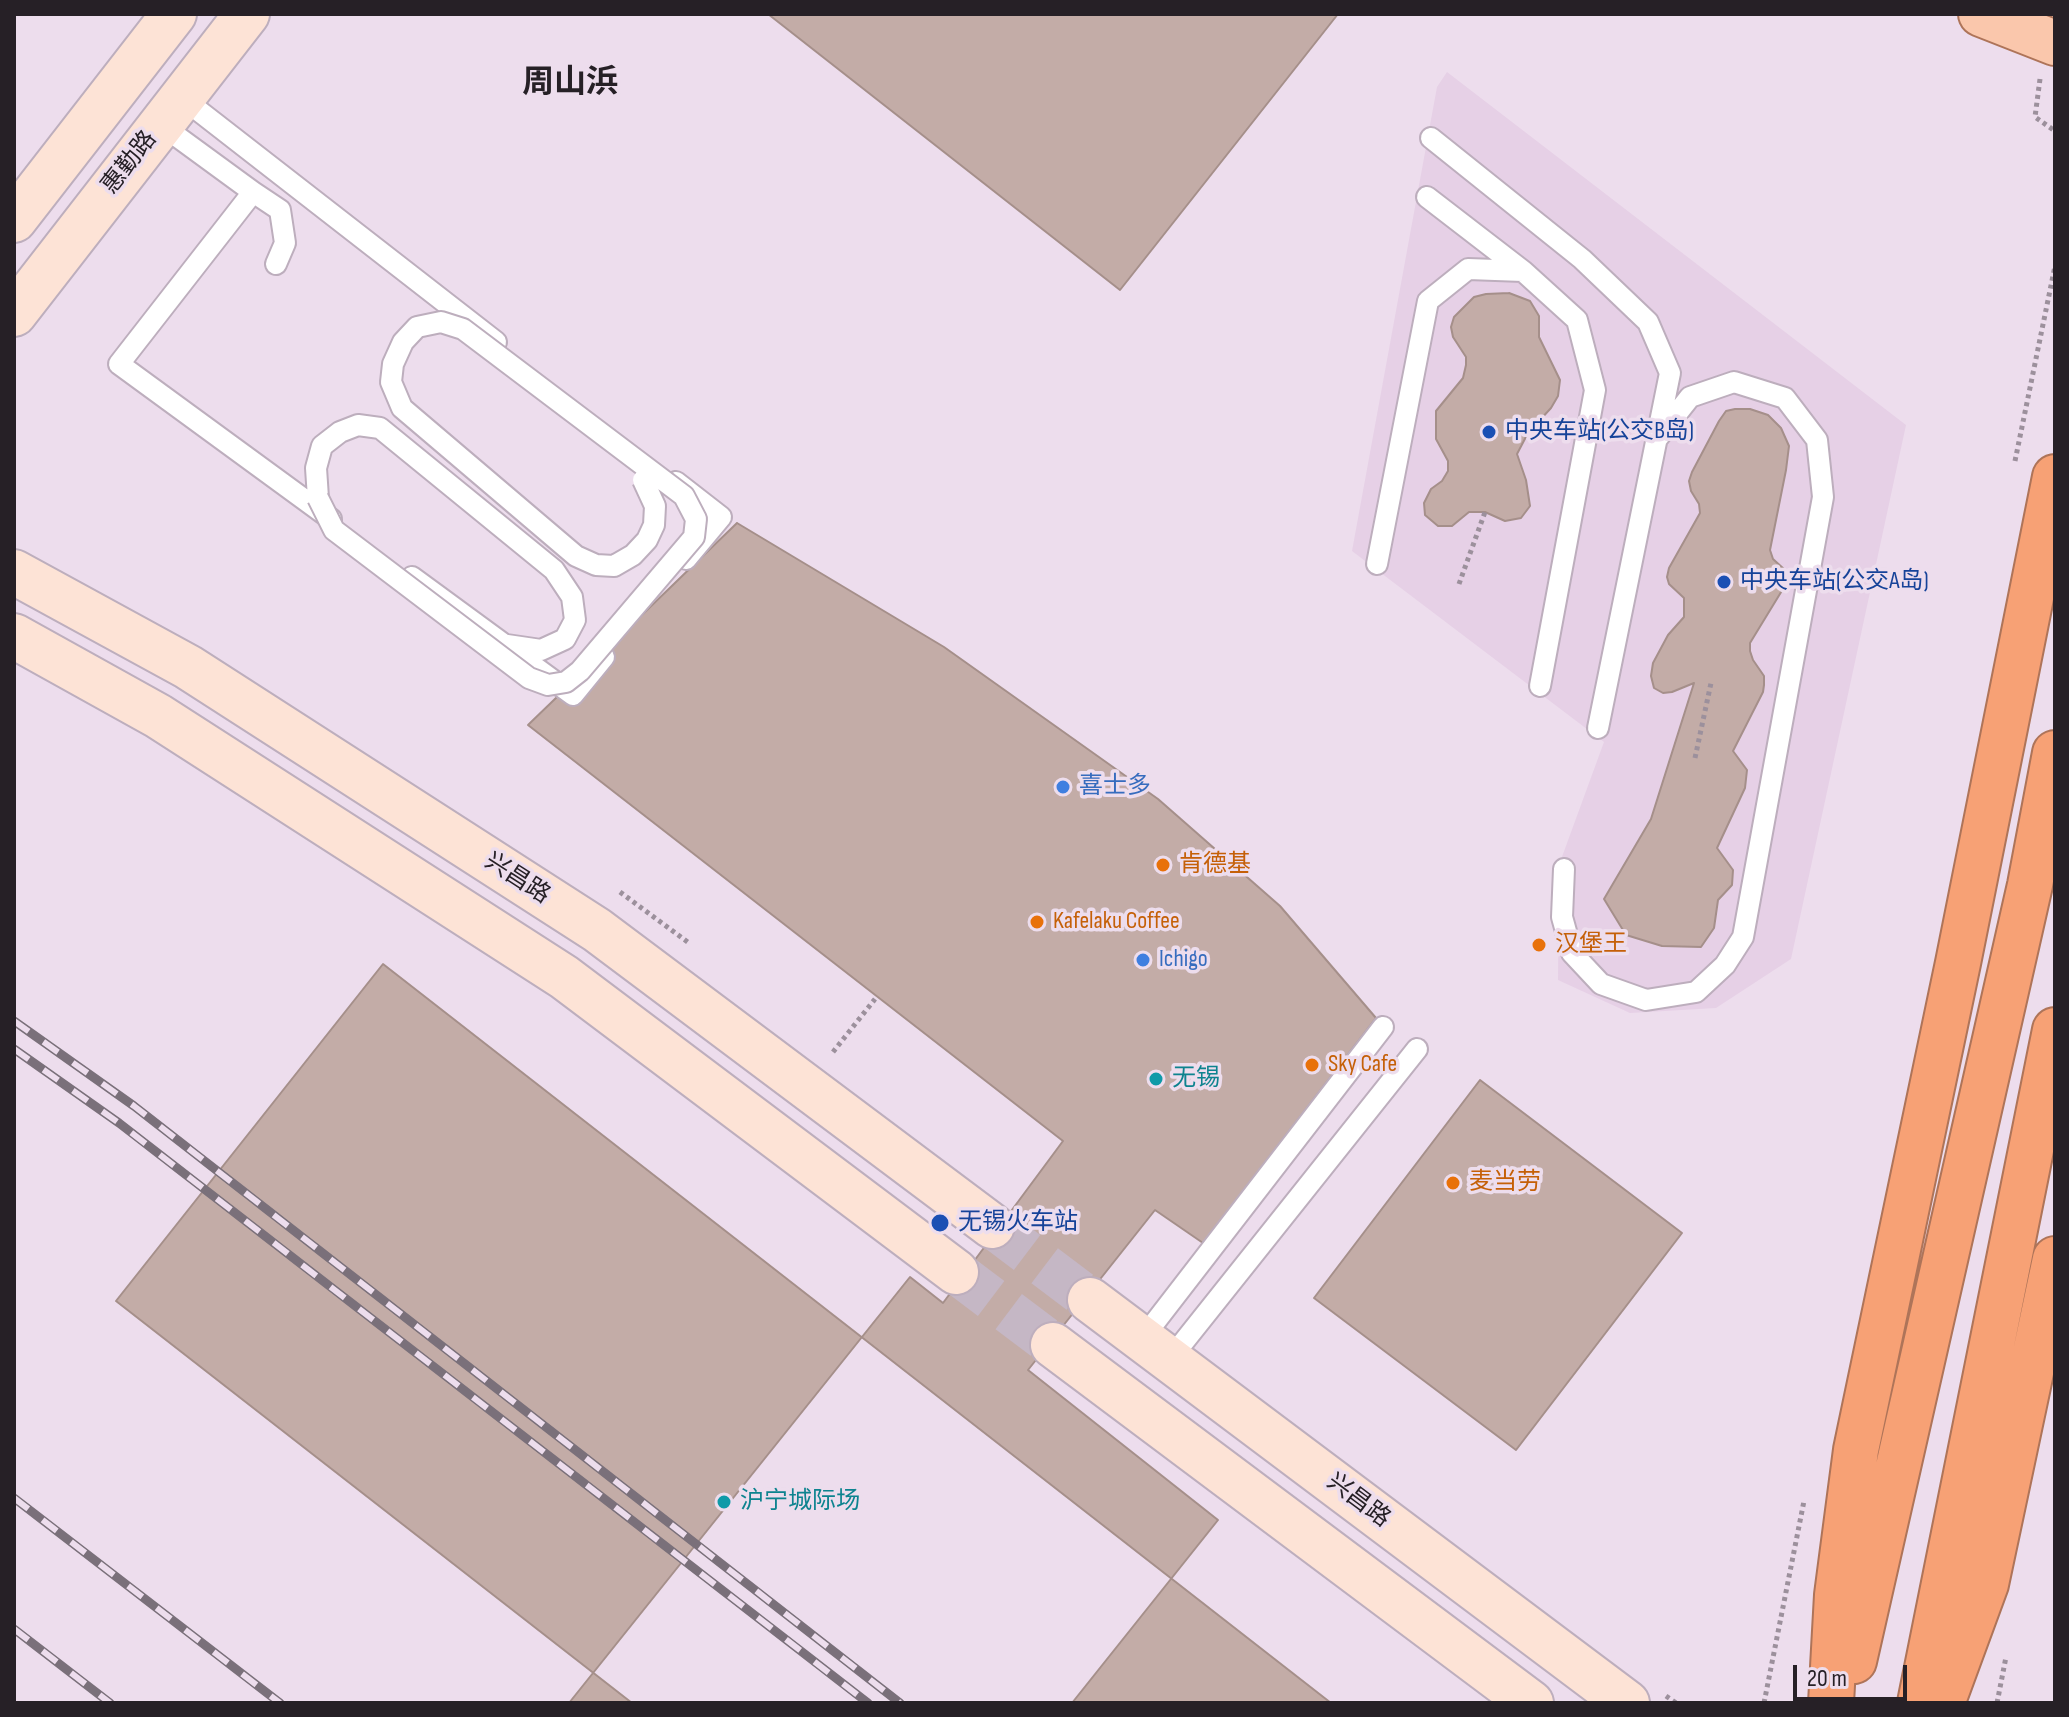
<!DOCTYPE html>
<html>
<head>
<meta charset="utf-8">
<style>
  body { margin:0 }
  #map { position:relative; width:2069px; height:1717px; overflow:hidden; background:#eddded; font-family:"Sofia Sans Condensed",sans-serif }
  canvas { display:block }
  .frame { position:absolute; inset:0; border:16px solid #262026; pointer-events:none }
  .scale { position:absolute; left:1793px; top:1665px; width:114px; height:36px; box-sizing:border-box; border:4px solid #262026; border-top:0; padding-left:10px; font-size:24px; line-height:28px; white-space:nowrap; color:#262026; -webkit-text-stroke:6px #eddded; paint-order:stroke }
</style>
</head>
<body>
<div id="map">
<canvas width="2069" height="1717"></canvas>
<div class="frame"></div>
<div class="scale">20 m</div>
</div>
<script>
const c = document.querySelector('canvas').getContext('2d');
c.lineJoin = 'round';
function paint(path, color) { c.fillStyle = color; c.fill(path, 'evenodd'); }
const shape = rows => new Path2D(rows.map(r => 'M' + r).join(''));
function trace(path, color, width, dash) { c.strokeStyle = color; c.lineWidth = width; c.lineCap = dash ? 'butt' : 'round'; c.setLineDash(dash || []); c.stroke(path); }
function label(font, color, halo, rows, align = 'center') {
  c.font = font + ' "Sofia Sans Condensed","Noto Sans SC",sans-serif'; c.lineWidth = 7; c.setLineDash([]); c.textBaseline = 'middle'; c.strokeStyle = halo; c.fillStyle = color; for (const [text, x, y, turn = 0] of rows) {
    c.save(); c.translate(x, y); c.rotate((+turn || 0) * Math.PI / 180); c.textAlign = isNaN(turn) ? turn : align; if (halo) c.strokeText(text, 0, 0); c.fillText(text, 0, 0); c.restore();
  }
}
const built = shape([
  [1447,72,1906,425,1791,959,1716,1008,1630,1013,1558,980,1559,865,1604,742,1352,551,1437,87]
]);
const building = shape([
  [768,14,1338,14,1120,290,768,14],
  [1509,293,1530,301,1539,316,1539,337,1560,380,1558,396,1551,408,1528,433,1517,454,1526,480,1530,506,1521,518,1505,521,1485,512,1469,512,1452,526,1438,526,1425,515,1424,503,1431,489,1442,481,1448,471,1448,461,1436,439,1436,411,1463,378,1466,365,1466,357,1453,337,1451,327,1454,317,1474,297,1486,294,1509,293],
  [1735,409,1750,409,1768,415,1781,428,1789,446,1786,470,1770,550,1773,559,1785,570,1786,584,1750,643,1750,651,1753,660,1764,676,1764,685,1763,692,1733,751,1747,770,1745,788,1717,848,1733,870,1732,885,1718,900,1714,928,1701,947,1662,946,1626,935,1604,899,1651,819,1694,683,1672,692,1663,693,1654,688,1651,676,1653,663,1668,635,1684,617,1684,598,1669,584,1667,577,1669,568,1700,513,1699,504,1691,491,1689,481,1692,472,1719,421,1726,411,1735,409],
  [737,523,944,647,1158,799,1280,906,1376,1018,1203,1243,1155,1210,1028,1370,1218,1520,1072,1703,569,1703,910,1277,943,1303,1063,1141,528,725,737,523],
  [383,964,1331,1703,632,1703,116,1301,383,964],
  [1480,1080,1682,1233,1516,1450,1314,1298,1480,1080]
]);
const secondaryTunnel = shape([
  [992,1226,1090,1300],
  [956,1272,1053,1345]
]);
const path = shape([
  [2040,79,2035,117,2055,131],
  [2015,461,2055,266],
  [1459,584,1485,512],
  [1695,758,1711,683],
  [620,892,689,943],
  [833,1052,875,999],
  [1666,1696,1676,1703],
  [1764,1703,1804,1501],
  [1997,1703,2006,1657]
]);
const lane = shape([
  [181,97,496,342],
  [160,124,253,192,119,364,331,519],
  [1431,138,1582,259,1648,322,1670,373,1598,728],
  [253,192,280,210,285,243,276,264],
  [1427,197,1523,271,1577,320,1595,390,1540,686],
  [676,482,721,517,686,559],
  [318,498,316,468,322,446,340,432,358,425,380,428,554,570,572,597,575,620,565,639,541,650,507,645],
  [1377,564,1428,301,1468,269,1523,271],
  [412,577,573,695,604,657],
  [1564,869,1562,917,1572,953,1601,984,1646,1000,1696,992,1725,965,1743,937,1823,497,1817,440,1785,398,1734,382,1690,397,1656,440],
  [1142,1339,1383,1027],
  [1170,1359,1417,1049]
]);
const secondary = shape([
  [14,220,174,14],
  [14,314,247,14],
  [14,572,188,667,597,930,992,1226],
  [14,636,158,716,564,977,956,1272],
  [1090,1300,1627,1703],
  [1053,1345,1531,1703]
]);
const primary = shape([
  [1981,14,2055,43]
]);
const highway = shape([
  [1854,1661,2030,885,2055,753],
  [1943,1701,1986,1584,2055,1259],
  [1831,1703,1837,1595,1856,1450,1958,963,2055,477],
  [1920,1703,2055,1030]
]);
const rail = shape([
  [14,1021,134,1106,900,1703],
  [14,1049,119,1123,868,1703],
  [14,1498,280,1703],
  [14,1629,110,1703]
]);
const laneBridge = shape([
  [318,498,334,530,529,678,548,685,566,682,580,671,694,537,696,519,684,496,463,329,441,322,417,327,403,342,393,364,391,382,402,408,576,556,596,565,614,566,633,555,647,540,654,525,655,506,643,480]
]);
const markers = [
  [1489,432,8,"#1a4fb4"],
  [1724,582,8,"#1a4fb4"],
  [1063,787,8,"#3f7fe0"],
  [1163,865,8,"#e8710a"],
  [1037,922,8,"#e8710a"],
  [1539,945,8,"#e8710a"],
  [1143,960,8,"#3f7fe0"],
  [1312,1065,8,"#e8710a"],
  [1156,1079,8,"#0f9aa8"],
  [1453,1183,8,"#e8710a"],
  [940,1223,10,"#1a4fb4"],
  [724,1502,8,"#0f9aa8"]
];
const streetNames = [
  ["惠勤路",130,163,-52],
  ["兴昌路",517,879,33],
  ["兴昌路",1358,1501,37]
];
const transitNames = [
  ["中央车站(公交B岛)",1505,432],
  ["中央车站(公交A岛)",1740,582],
  ["无锡火车站",958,1223]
];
const shopNames = [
  ["喜士多",1079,787],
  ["Ichigo",1159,960]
];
const foodNames = [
  ["肯德基",1179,865],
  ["Kafelaku Coffee",1053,922],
  ["汉堡王",1555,945],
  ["Sky Cafe",1328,1065],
  ["麦当劳",1469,1183]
];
const cultureNames = [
  ["无锡",1172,1079],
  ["沪宁城际场",740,1502]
];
const districtNames = [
  ["周山浜",570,84]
];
paint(built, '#e6d0e6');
paint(building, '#c3aca7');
trace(building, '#a58f8a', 2);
trace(secondaryTunnel, '#c5b7c5', 44, [44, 22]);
trace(lane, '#bdaebd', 24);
trace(secondary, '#bdaebd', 48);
trace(primary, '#ae7459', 48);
trace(highway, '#ae7459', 48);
trace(path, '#9c909c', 5, [4, 4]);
trace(lane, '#fff', 20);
trace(secondary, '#fde3d6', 44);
trace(primary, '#fac7ac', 44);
trace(highway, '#f7a175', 44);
trace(rail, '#7a707a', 9);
trace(rail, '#eddded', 6, [18]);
trace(laneBridge, '#bdaebd', 24, []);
trace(laneBridge, '#fff', 20);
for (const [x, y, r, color] of markers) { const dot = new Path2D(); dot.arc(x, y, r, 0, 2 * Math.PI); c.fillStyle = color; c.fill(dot); trace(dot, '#eddded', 3); }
label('24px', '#262026', '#eddded', streetNames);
label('24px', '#164399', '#eddded', transitNames, 'left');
label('24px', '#366cbe', '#eddded', shopNames, 'left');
label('24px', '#c56008', '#eddded', foodNames, 'left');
label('24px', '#0d838f', '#eddded', cultureNames, 'left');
label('bold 32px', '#262026', '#eddded', districtNames);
</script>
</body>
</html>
